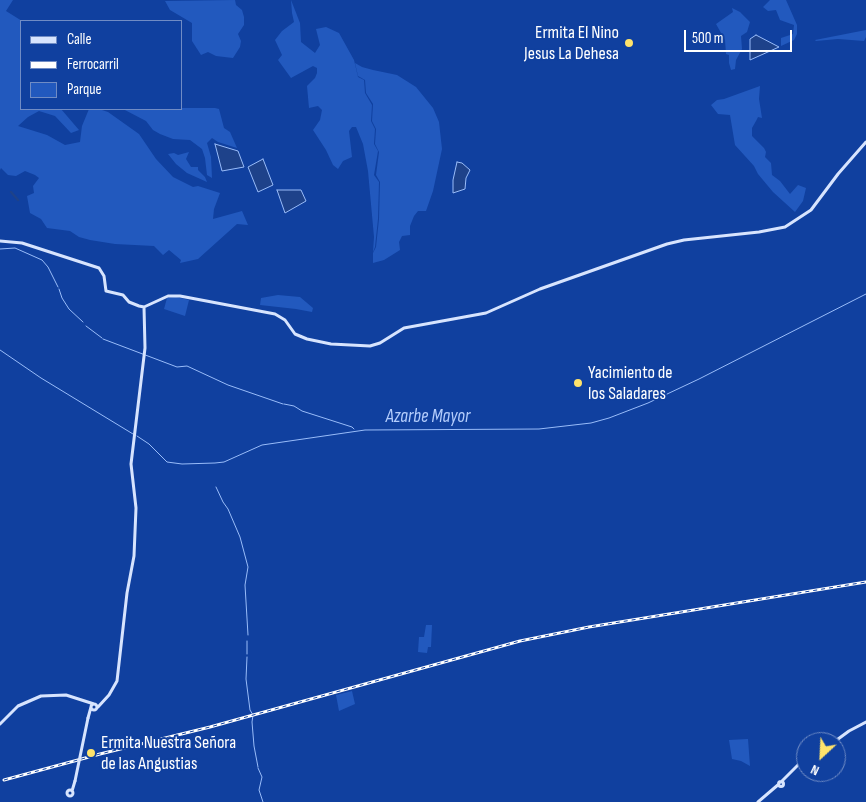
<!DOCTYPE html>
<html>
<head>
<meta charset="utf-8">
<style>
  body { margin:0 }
  #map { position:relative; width:866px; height:802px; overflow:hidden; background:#10409f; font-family:"Sofia Sans Condensed",sans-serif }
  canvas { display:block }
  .legend { position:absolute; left:20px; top:20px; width:162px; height:90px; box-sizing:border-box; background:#10409f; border:1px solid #708cc5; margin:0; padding:6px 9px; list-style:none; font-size:15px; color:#fff }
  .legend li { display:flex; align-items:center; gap:10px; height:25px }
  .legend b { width:25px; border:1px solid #708cc5 }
  .north { position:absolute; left:796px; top:732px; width:50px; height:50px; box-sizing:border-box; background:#10409f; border:1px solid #708cc5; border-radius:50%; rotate:205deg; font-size:14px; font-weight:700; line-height:20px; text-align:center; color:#fff }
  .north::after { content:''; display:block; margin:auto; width:18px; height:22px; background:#ffe36b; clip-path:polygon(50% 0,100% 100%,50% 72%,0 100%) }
  .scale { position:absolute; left:684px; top:30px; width:108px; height:22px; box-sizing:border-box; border:2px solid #fff; border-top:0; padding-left:6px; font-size:15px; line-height:18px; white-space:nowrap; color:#fff; -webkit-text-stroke:4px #10409f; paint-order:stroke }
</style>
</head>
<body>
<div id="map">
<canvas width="866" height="802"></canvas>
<ul class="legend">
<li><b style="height:6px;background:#d7e4fe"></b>Calle</li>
<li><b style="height:6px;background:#fff"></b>Ferrocarril</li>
<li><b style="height:14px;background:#2259be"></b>Parque</li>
</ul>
<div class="north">N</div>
<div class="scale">500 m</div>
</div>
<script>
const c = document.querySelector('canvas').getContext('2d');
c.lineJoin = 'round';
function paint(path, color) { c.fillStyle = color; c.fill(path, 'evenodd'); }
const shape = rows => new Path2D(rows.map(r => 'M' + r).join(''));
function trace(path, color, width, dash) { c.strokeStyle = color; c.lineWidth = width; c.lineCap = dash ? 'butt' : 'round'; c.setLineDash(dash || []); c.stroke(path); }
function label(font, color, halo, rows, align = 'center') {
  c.font = font + ' "Sofia Sans Condensed",sans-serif'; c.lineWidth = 4; c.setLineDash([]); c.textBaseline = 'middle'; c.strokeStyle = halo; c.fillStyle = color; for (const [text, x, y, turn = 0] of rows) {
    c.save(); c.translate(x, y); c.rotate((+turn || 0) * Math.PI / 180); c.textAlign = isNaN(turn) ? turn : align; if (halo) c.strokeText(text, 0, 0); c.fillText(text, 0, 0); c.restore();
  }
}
const green = shape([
  [0,0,13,0,6,11,22,21,21,109,61,109,79,130,71,133,55,116,39,111,28,117,18,126,47,135,65,145,80,142,82,126,89,109,99,109,108,112,139,134,156,159,173,177,193,187,198,186,220,193,214,209,213,219,242,211,248,225,237,224,198,259,180,263,181,260,169,250,163,255,154,246,115,244,90,240,79,237,70,231,47,228,41,219,30,213,27,196,34,193,33,186,39,178,35,175,25,171,16,176,8,175,1,168,0,170],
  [235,0,236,5,242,10,244,17,244,25,238,34,241,41,240,47,233,58,216,56,208,52,201,55,192,41,192,23,170,10,165,1],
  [291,0,300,23,301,42,315,53,320,45,316,29,326,27,339,33,354,60,358,77,364,80,365,93,372,105,371,121,375,129,374,144,378,151,374,175,379,182,378,219,375,247,373,252,374,237,368,171,363,144,356,127,352,127,349,131,352,157,343,161,338,169,333,165,326,150,313,130,320,120,322,110,318,106,309,108,307,86,315,78,317,73,317,68,313,66,291,78,278,60,282,55,275,40,282,31,294,22,292,13],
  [770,0,786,0,797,25,797,34,794,40,781,46,781,38,793,34,794,25,780,20,776,10,768,11,763,7],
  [732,8,740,12,750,22,747,32,741,36,742,49,736,60,735,69,731,70,729,63,729,55,726,54,725,40,716,24,733,12],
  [866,30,866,37,864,41,838,39,816,41,815,40],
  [355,63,362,67,373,70,397,75,416,87,433,108,439,122,442,149,433,191,426,211,418,211,414,216,410,226,410,235,402,236,399,242,400,250,384,260,373,263,373,253,376,247,379,219,380,182,376,175,379,152,375,144,376,129,372,121,373,104,366,93,365,80,358,76],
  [760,86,759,99,762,118,758,117,756,121,752,128,752,136,764,148,766,152,765,157,771,163,772,175,780,181,790,194,798,185,806,188,803,201,795,212,773,192,758,174,754,166,735,145,730,115,718,114,711,105,717,100,724,99],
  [181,108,215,108,219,109,224,128,230,132,237,148,218,142,212,138,207,143,211,157,212,178,207,175,205,158,202,149,190,140,173,139,160,134,153,130,146,121,123,109],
  [189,152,186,159,191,167,198,167,198,170,205,177,207,182,187,173,176,164,168,154,174,153,178,155],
  [278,295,300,297,313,308,312,312,296,309,260,305,261,298],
  [176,297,189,300,185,316,164,309,167,298],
  [426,625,432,625,431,647,428,647,427,653,418,652,419,637,424,637],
  [352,691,355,704,339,711,336,695],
  [748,739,750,766,741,761,732,759,729,740]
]);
const water = shape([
  [756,35,779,47,750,60,750,39,756,35],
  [215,144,238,151,244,167,222,171,215,144],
  [263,159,273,185,258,192,248,167,263,159],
  [457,162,462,163,470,170,466,178,465,189,453,193,453,180,457,162],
  [277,190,301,190,306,201,285,213,277,190]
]);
const stream = shape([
  [0,249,15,248,42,260,48,267,58,287],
  [59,289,62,298,69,309,83,322],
  [86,326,102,338],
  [103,339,177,367,187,366,228,385,283,404],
  [0,350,41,378,133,434],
  [284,404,294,406,302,411,352,427,354,429],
  [137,436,149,444,167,462,182,464,215,463,224,462,262,445,365,430,539,429,591,423,609,418,648,403,699,379,866,294],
  [216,487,223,502,228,509,240,537,248,567,245,585,248,635],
  [247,654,247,641],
  [247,657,246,679,250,710,253,715,252,722,254,746,258,767],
  [258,768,262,777,259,790,263,802]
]);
const canal = shape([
  [11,192,18,200]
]);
const secondary = shape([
  [0,241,22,243,99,268,104,276,106,291,123,295,129,302,139,306,144,307,168,296,180,296,275,314,285,320,295,334,307,339,331,344,370,346,380,343,404,328,486,313,540,289,667,244,684,240,759,232,785,227,811,210,838,174,866,142],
  '91 707a3 3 0 1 1 6 0a3 3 0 1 1-6 0Z',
  [98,707,109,695,117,681,127,593,134,556,136,508,131,464,145,348,144,307],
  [88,718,91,707],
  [0,724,18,706,41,696,66,695,94,704],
  [834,742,849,731,866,722],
  '778.5 784a2.5 2.5 0 1 1 5 0a2.5 2.5 0 1 1-5 0Z',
  [781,782,806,757],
  '67 793a3 3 0 1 1 6 0a3 3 0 1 1-6 0Z',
  [72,791,75,781],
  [758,802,779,784]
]);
const rail = shape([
  [4,780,100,754,210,727,520,641,589,627,866,582]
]);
const secondaryBridge = shape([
  [75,781,88,718]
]);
const markers = [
  [629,43,5,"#ffe36b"],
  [578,383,5,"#ffe36b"],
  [91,753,5,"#ffe36b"]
];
const poiNames = [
  ["Ermita El Nino",619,33,"right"],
  ["Jesus La Dehesa",619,54,"right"],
  ["Yacimiento de",588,373],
  ["los Saladares",588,394],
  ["Ermita Nuestra Señora",101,743],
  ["de las Angustias",101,764]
];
const waterNames = [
  ["Azarbe Mayor",428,417]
];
paint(green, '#2259be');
paint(water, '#1e428a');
trace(water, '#99bcf9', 1);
trace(stream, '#99bcf9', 1);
trace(canal, '#1e428a', 2.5);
trace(secondary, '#d7e4fe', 3);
trace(rail, '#fff', 3);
trace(rail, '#10409f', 1, [4]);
trace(secondaryBridge, '#d7e4fe', 3);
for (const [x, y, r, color] of markers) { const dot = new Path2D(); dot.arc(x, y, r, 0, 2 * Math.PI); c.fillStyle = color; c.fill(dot); trace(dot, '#10409f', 2); }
label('18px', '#fff', '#10409f', poiNames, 'left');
label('italic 19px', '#b4cdfc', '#10409f', waterNames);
</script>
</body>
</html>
